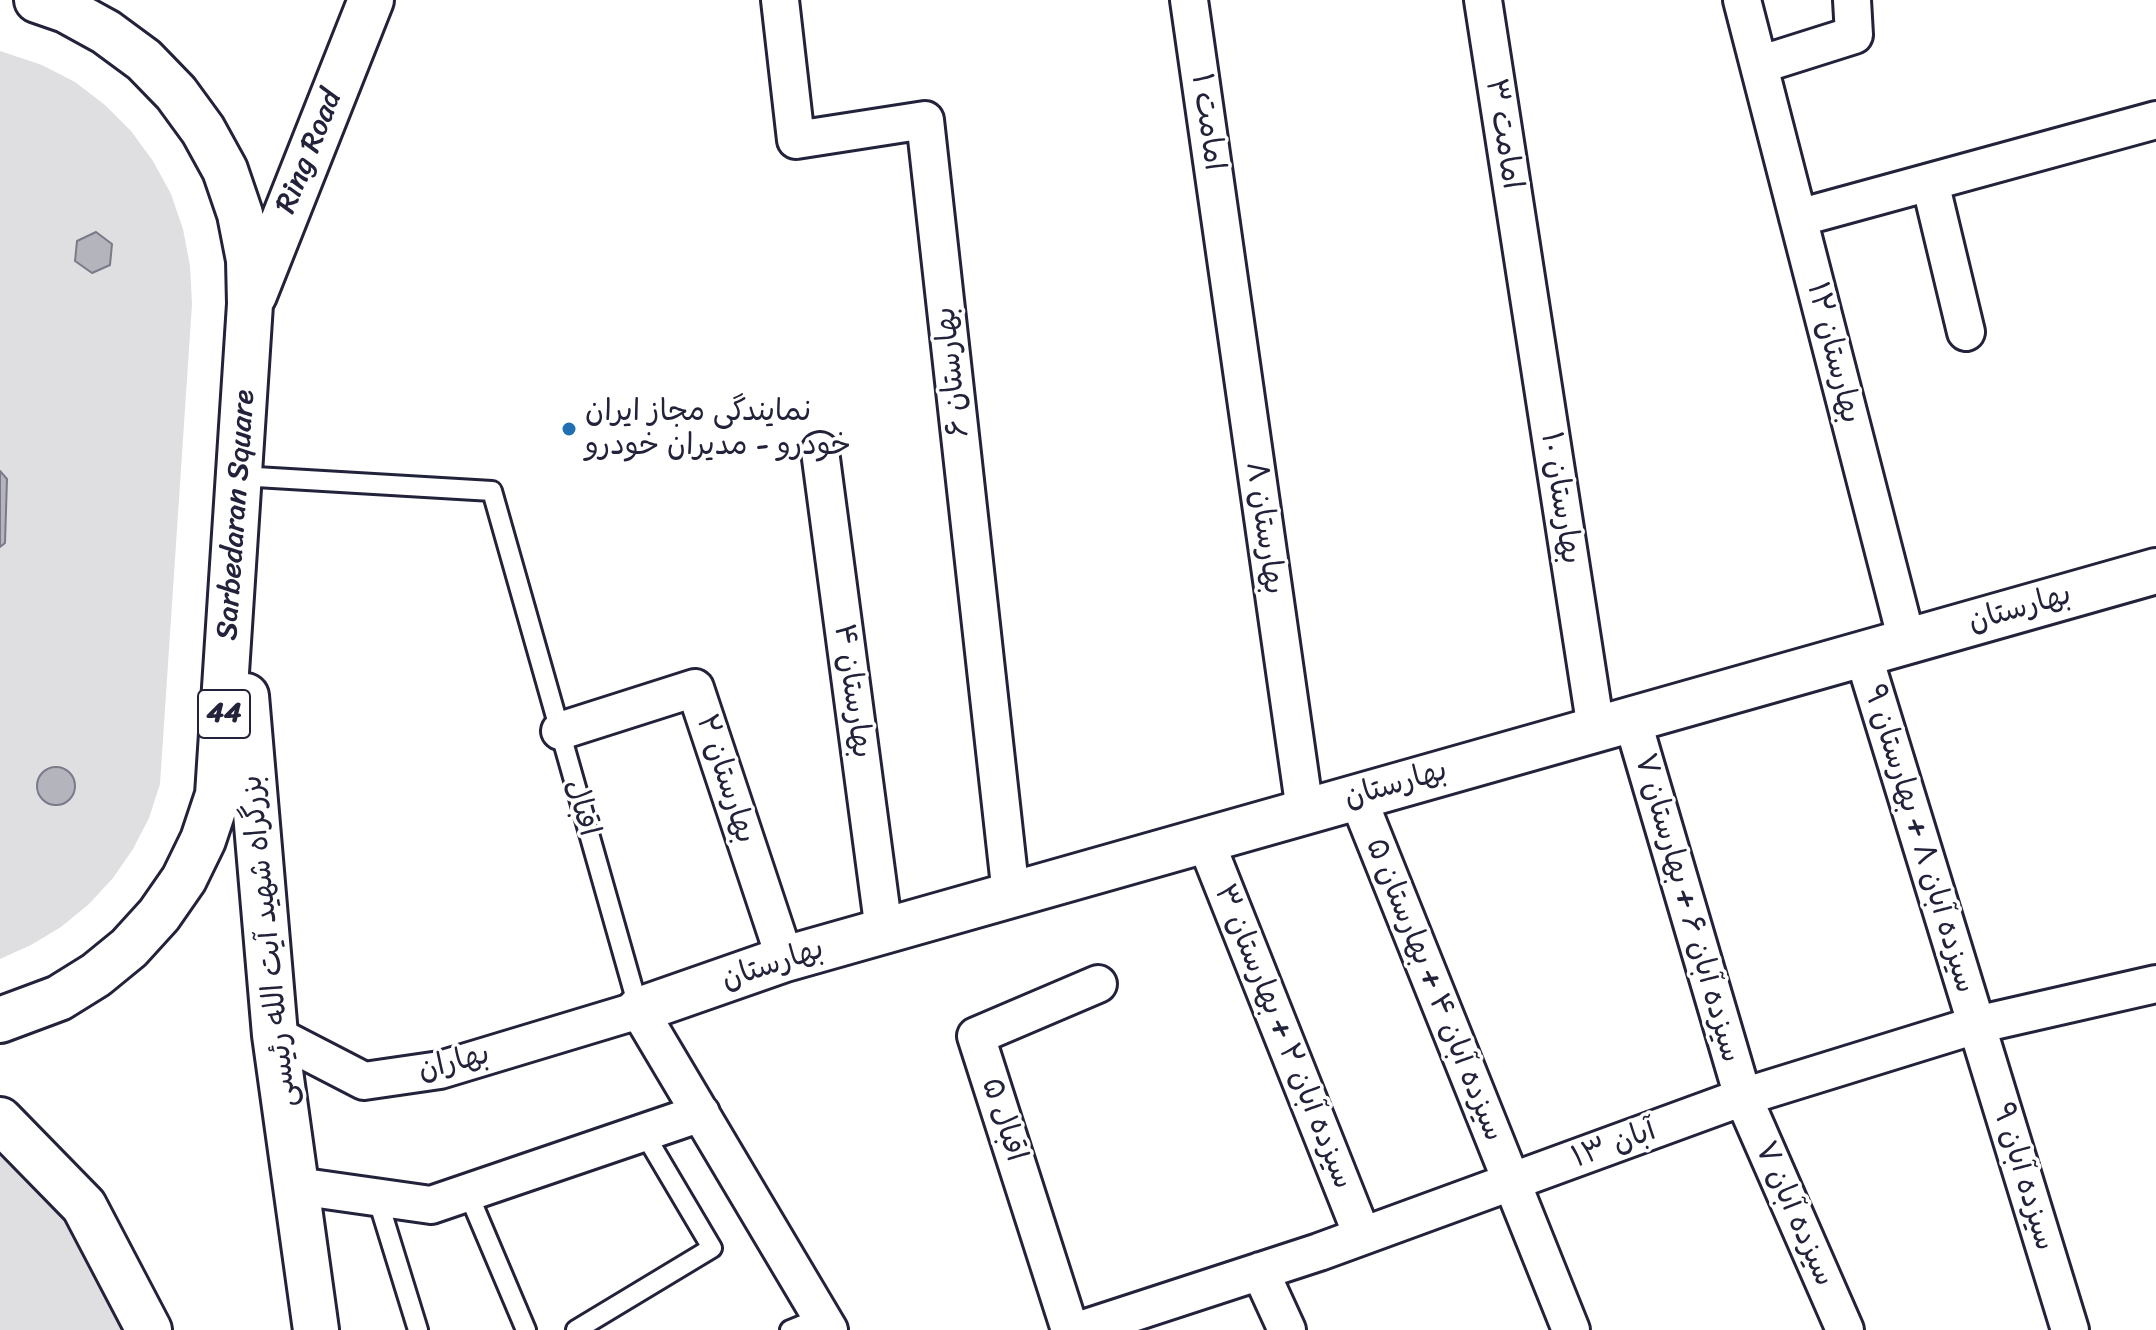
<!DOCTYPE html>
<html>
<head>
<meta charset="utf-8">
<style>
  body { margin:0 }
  canvas { display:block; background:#fff }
</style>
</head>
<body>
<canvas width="2156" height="1330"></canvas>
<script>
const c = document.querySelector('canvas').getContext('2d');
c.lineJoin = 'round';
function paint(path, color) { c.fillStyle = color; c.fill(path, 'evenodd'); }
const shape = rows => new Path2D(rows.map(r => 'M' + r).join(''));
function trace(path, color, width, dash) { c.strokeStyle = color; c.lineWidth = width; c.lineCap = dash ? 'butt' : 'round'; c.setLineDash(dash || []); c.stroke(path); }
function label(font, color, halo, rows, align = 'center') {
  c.font = font + ' Sriracha,"Playpen Sans Arabic",sans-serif'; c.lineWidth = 7; c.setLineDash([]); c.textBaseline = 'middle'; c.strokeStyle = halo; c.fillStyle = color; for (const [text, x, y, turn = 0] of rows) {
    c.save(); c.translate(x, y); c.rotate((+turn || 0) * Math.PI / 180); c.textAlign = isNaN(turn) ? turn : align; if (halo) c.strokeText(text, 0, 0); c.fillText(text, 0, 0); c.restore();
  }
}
const green = shape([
  [0,51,42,65,75,82,105,105,131,131,153,161,171,194,183,229,190,266,192,304,160,784,149,818,133,849,113,878,89,904,61,927,31,945,0,959],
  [0,1120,148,1330,0,1330]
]);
const water = shape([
  [96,232,112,244,110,265,92,273,75,261,77,241,96,232],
  [0,471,7,479,5,543,0,547,0,471],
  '37 786a19 19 0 1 1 38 0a19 19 0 1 1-38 0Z'
]);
const lane = shape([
  [239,476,492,491,639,1010],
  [468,1193,526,1330],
  [377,1197,418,1330],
  [576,1330,712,1248,644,1133],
  [790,1330,822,1317]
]);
const street = shape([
  [780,0,796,140,925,120,1011,895],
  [1189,0,1305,811],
  [1483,0,1596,729],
  [1742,0,1907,641],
  [1759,65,1854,35,1852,0],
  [1930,182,1966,332],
  [1798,218,2156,120],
  [820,451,884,931],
  [1863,654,2070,1330],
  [1632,719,1743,1097,1845,1330],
  [560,731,695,688,785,959],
  [1357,796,1571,1330],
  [1205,840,1362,1235],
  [275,1035,364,1081,440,1070,639,1010,829,1330],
  [297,1186,431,1205,701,1113],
  [1260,1271,1287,1330],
  [1070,1330,976,1036,1098,984],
  [1080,1330,1319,1252,1743,1097,1976,1025,2156,984]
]);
const secondary = shape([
  [639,1010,785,959,2156,571]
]);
const highway = shape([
  [254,295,371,0],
  [246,696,275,1035,316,1330],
  [0,1020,59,998,96,975,129,948,159,915,184,879,203,840,218,795,250,304,249,260,240,214,225,170,203,130,176,93,144,60,106,32,66,10,37,0],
  [0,1120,84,1206,149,1330]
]);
const markers = [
  [569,429,8,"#1f6fb2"]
];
const shields = [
  [224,714,52]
];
const shieldNames = [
  ["44",224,714]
];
const streetNames = [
  ["امامت ۱",1207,122,82],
  ["امامت ۳",1503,134,81],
  ["Ring Road",310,152,-68],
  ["بهارستان ۱۲",1833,353,76],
  ["بهارستان ۶",953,372,-96],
  ["بهارستان ۱۰",1560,498,81],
  ["Sarbedaran Square",237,515,-86],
  ["بهارستان ۸",1264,528,82],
  ["بهارستان",2020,609,-16],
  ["بهارستان ۴",852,691,82],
  ["بهارستان ۲",725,779,72],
  ["بهارستان",1396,785,-16],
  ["اقبال",581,808,74],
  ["سیزده آبان ۸ + بهارستان ۹",1919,839,73],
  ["سیزده آبان ۶ + بهارستان ۷",1687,908,74],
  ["بزرگراه شهید آیت الله رئیسی",270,941,-96],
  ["بهارستان",773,965,-18],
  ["سیزده آبان ۴ + بهارستان ۵",1434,990,68],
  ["سیزده آبان ۲ + بهارستان ۳",1283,1037,68],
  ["بهاران",454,1063,-14],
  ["اقبال ۵",1003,1120,72],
  ["۱۳ آبان",1614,1145,-20],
  ["سیزده آبان ۹",2023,1177,73],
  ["سیزده آبان ۷",1794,1214,66]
];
const poiNames = [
  ["نمایندگی مجاز ایران",585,412],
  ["خودرو - مدیران خودرو",585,446]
];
paint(green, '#dfdfe2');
paint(water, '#b4b4bc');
trace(water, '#7a7a88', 2);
trace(lane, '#22223b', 24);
trace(street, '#22223b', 42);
trace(secondary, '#22223b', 50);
trace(highway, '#22223b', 50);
trace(lane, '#fff', 18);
trace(street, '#fff', 36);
trace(secondary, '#fff', 44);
trace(highway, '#fff', 44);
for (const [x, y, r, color] of markers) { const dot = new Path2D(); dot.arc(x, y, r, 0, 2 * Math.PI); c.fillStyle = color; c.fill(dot); trace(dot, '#fff', 3); }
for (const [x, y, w] of shields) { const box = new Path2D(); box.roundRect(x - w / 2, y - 24, w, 48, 6); c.fillStyle = '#fff'; c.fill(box); trace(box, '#22223b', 2); }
label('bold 28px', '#22223b', null, shieldNames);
label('30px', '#22223b', '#fff', streetNames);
label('30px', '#22223b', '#fff', poiNames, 'left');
</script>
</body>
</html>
